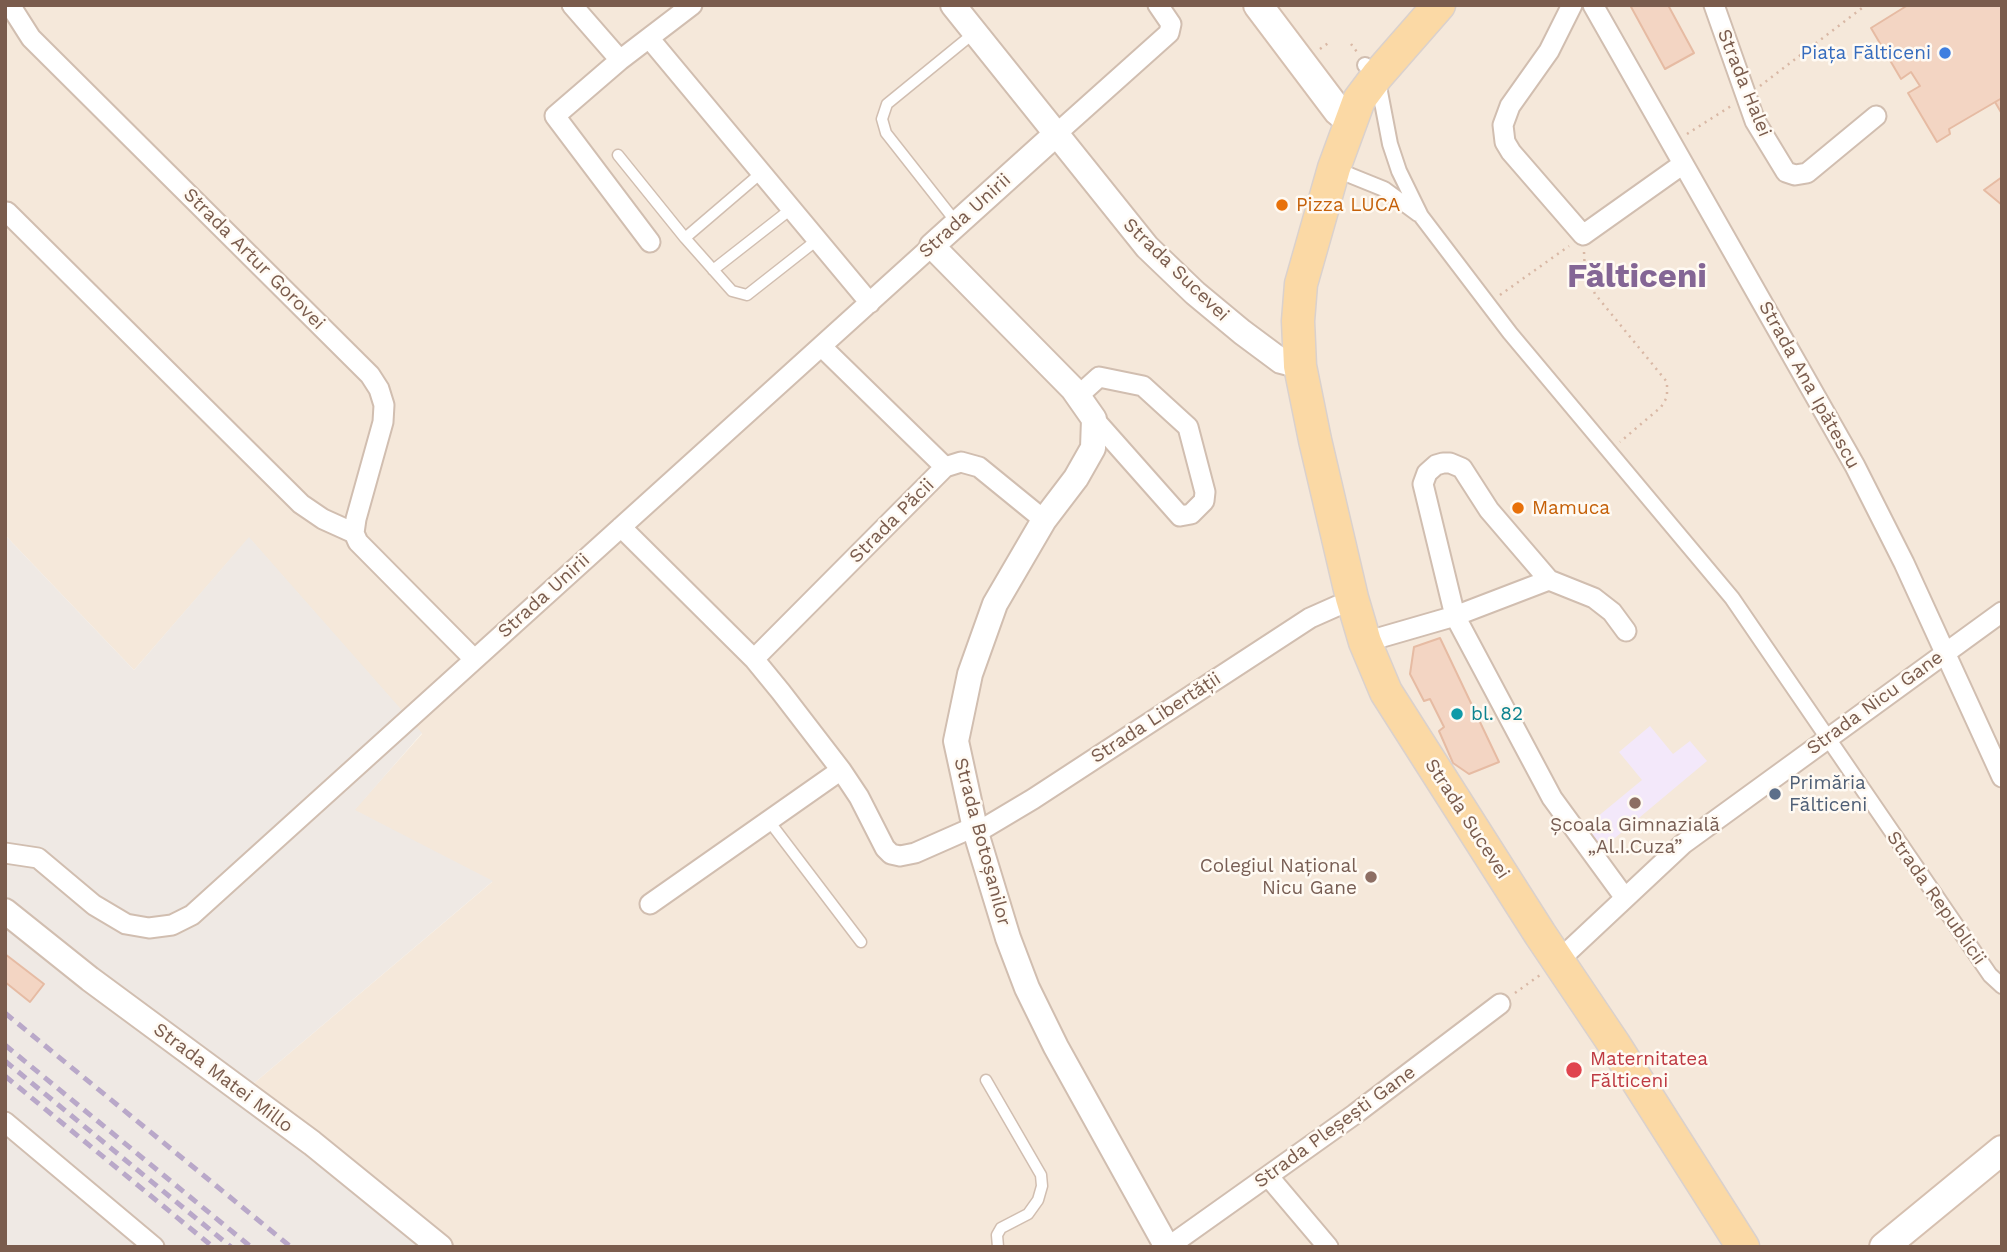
<!DOCTYPE html>
<html>
<head>
<meta charset="utf-8">
<style>
  body { margin:0 }
  #map { position:relative; width:2007px; height:1252px; overflow:hidden; background:#fdf6ec; font-family:"Work Sans",sans-serif }
  canvas { display:block }
  .frame { position:absolute; inset:0; border:7px solid #7a5c4d; pointer-events:none }
</style>
</head>
<body>
<div id="map">
<canvas width="2007" height="1252"></canvas>
<div class="frame"></div>
</div>
<script>
const c = document.querySelector('canvas').getContext('2d');
c.lineJoin = 'round';
function paint(path, color) { c.fillStyle = color; c.fill(path, 'evenodd'); }
const shape = rows => new Path2D(rows.map(r => 'M' + r).join(''));
function trace(path, color, width, dash) { c.strokeStyle = color; c.lineWidth = width; c.lineCap = dash ? 'butt' : 'round'; c.setLineDash(dash || []); c.stroke(path); }
function label(font, color, halo, rows, align = 'center') {
  c.font = font + ' "Work Sans",sans-serif'; c.lineWidth = 5; c.setLineDash([]); c.textBaseline = 'middle'; c.strokeStyle = halo; c.fillStyle = color; for (const [text, x, y, turn = 0] of rows) {
    c.save(); c.translate(x, y); c.rotate((+turn || 0) * Math.PI / 180); c.textAlign = isNaN(turn) ? turn : align; if (halo) c.strokeText(text, 0, 0); c.fillText(text, 0, 0); c.restore();
  }
}
const residential = shape([
  [5,5,2002,5,2002,1247,443,1247,246,1090,492,882,354,810,422,734,249,538,134,670,5,535]
]);
const industrial = shape([
  [5,535,134,670,249,537,422,733,355,810,493,881,246,1090,438,1247,5,1247]
]);
const education = shape([
  [1650,726,1673,754,1690,741,1707,761,1603,848,1585,827,1642,780,1619,752]
]);
const building = shape([
  [1630,5,1668,5,1694,53,1665,69,1630,5],
  [1908,5,2002,5,2002,98,1949,129,1950,134,1937,142,1908,93,1920,86,1911,72,1901,79,1871,28,1908,5],
  [2002,98,2002,114,1995,102,2002,98],
  [2002,177,2002,205,1984,190,2002,177],
  [1440,638,1499,762,1469,774,1453,763,1439,731,1444,727,1430,699,1424,701,1410,674,1414,647,1440,638],
  [5,954,44,984,30,1002,5,982,5,954]
]);
const path = shape([
  [1351,44,1357,52],
  [1320,49,1331,41],
  [1760,86,1866,5],
  [1687,134,1731,106],
  [1584,252,1585,272,1595,294,1667,382,1667,397,1661,407,1620,442],
  [1500,295,1569,246],
  [1515,993,1540,975]
]);
const service = shape([
  [618,155,685,238],
  [761,173,685,238,732,291,747,295,817,240],
  [956,222,886,133,882,119,887,104,974,33],
  [713,270,791,209],
  [769,821,861,942],
  [986,1080,1041,1175,1042,1186,1038,1200,1028,1214,1001,1228,997,1235,998,1247]
]);
const pedestrian = shape([
  [1365,65,1377,76,1390,144,1399,171,1421,216,1510,333,1732,598,1990,975,2002,986],
  [1332,168,1384,189,1418,214]
]);
const minor = shape([
  [10,5,31,38,370,375,379,389,384,405,383,422,356,519,354,533,358,542,474,659],
  [572,5,620,60],
  [1572,5,1549,51,1510,106,1503,125,1505,142,1511,152,1583,235,1683,164],
  [1593,5,1855,466,1904,563,2002,777],
  [1714,5,1755,121,1786,172,1795,175,1807,173,1876,116],
  [649,38,870,303],
  [1055,135,1169,33,1171,24,1158,5],
  [7,212,301,504,323,519,354,533],
  [650,242,555,116,620,60,692,5],
  [822,347,945,467],
  [1078,396,1099,377,1143,386,1188,427,1205,492,1204,501,1191,514,1180,516,1094,419],
  [621,527,754,659,781,692,841,770,859,797,885,848,891,854,900,856,915,853,974,827],
  [1365,642,1455,616,1549,580],
  [754,659,945,467,961,462,979,467,1044,520],
  [976,833,1033,799,1310,618,1337,606],
  [5,853,38,858,94,905,126,924,149,928,172,925,192,915,932,246],
  [1625,898,1552,798,1455,616,1423,484,1427,473,1436,465,1443,463,1450,463,1462,468,1489,510,1549,580,1594,598,1612,612,1626,631],
  [650,904,841,770],
  [1558,961,1683,844,2002,612],
  [5,1122,154,1247],
  [1268,1176,1328,1247],
  [1168,1247,1355,1114,1500,1004]
]);
const tertiary = shape([
  [953,5,1147,247,1195,293,1242,332,1281,361,1300,366],
  [1055,135,932,246,1073,389,1094,419,1093,448,1076,478,1044,520,995,604,970,674,956,741,976,833,1008,938,1027,988,1056,1047,1167,1247],
  [5,911,90,979,312,1143,440,1247]
]);
const secondary = shape([
  [1258,5,1338,111,1350,121],
  [1884,1247,2002,1150]
]);
const primary = shape([
  [1439,5,1377,76,1359,100,1334,168,1301,284,1298,321,1300,366,1315,440,1352,598,1365,642,1386,692,1540,934,1614,1044,1743,1247]
]);
const rail = shape([
  [5,1013,291,1247],
  [5,1045,251,1247],
  [5,1061,231,1247],
  [5,1076,213,1247]
]);
const markers = [
  [1945,53,7,"#3f7fe0"],
  [1282,205,7,"#e8710a"],
  [1518,508,7,"#e8710a"],
  [1457,714,7,"#0f9aa8"],
  [1775,794,7,"#5c6f8a"],
  [1635,803,7,"#8d6e63"],
  [1371,877,7,"#8d6e63"],
  [1574,1070,9,"#e0444e"]
];
const shopNames = [
  ["Piața Fălticeni",1931,53]
];
const streetNames = [
  ["Strada Halei",1744,83,68],
  ["Strada Unirii",965,216,-42],
  ["Strada Artur Gorovei",254,259,45],
  ["Strada Sucevei",1176,270,44],
  ["Strada Ana Ipătescu",1809,385,61],
  ["Strada Păcii",892,521,-45],
  ["Strada Unirii",544,596,-42],
  ["Strada Nicu Gane",1875,703,-36],
  ["Strada Libertății",1156,718,-33],
  ["Strada Sucevei",1467,819,57],
  ["Strada Botoșanilor",982,842,75],
  ["Strada Republicii",1936,898,55],
  ["Strada Matei Millo",223,1078,37],
  ["Strada Pleșești Gane",1335,1127,-36]
];
const foodNames = [
  ["Pizza LUCA",1296,205],
  ["Mamuca",1532,508]
];
const cultureNames = [
  ["bl. 82",1471,714]
];
const serviceNames = [
  ["Primăria",1789,783],
  ["Fălticeni",1789,805]
];
const educationNames = [
  ["Școala Gimnazială",1635,825],
  ["„Al.I.Cuza”",1635,847],
  ["Colegiul Național",1357,866,"right"],
  ["Nicu Gane",1357,888,"right"]
];
const healthNames = [
  ["Maternitatea",1590,1059],
  ["Fălticeni",1590,1081]
];
const townNames = [
  ["Fălticeni",1637,277]
];
paint(residential, '#f5e8da');
paint(industrial, '#efe9e4');
paint(education, '#f3e8fa');
paint(building, '#f3d5c3');
trace(building, '#e6bba3', 2);
trace(service, '#d1beb0', 13);
trace(pedestrian, '#d1beb0', 18);
trace(minor, '#d1beb0', 23);
trace(tertiary, '#d1beb0', 28);
trace(secondary, '#d6c0b0', 32);
trace(primary, '#dad1cd', 35);
trace(path, '#d9b8a5', 2.5, [2, 5]);
trace(service, '#fff', 10);
trace(pedestrian, '#fff', 14);
trace(minor, '#fff', 19);
trace(tertiary, '#fff', 24);
trace(secondary, '#fff', 28);
trace(primary, '#fbd9a5', 32);
trace(rail, '#b9a8c9', 5, [10, 7]);
for (const [x, y, r, color] of markers) { const dot = new Path2D(); dot.arc(x, y, r, 0, 2 * Math.PI); c.fillStyle = color; c.fill(dot); trace(dot, '#fffaf3', 2.5); }
label('19px', '#366cbe', '#fffaf3', shopNames, 'right');
label('19px', '#7a5c4d', '#fffaf3', streetNames);
label('19px', '#c56008', '#fffaf3', foodNames, 'left');
label('19px', '#0d838f', '#fffaf3', cultureNames, 'left');
label('19px', '#4e5e75', '#fffaf3', serviceNames, 'left');
label('19px', '#785e54', '#fffaf3', educationNames);
label('19px', '#be3a42', '#fffaf3', healthNames, 'left');
label('bold 33px', '#846695', '#fffaf3', townNames);
</script>
</body>
</html>
